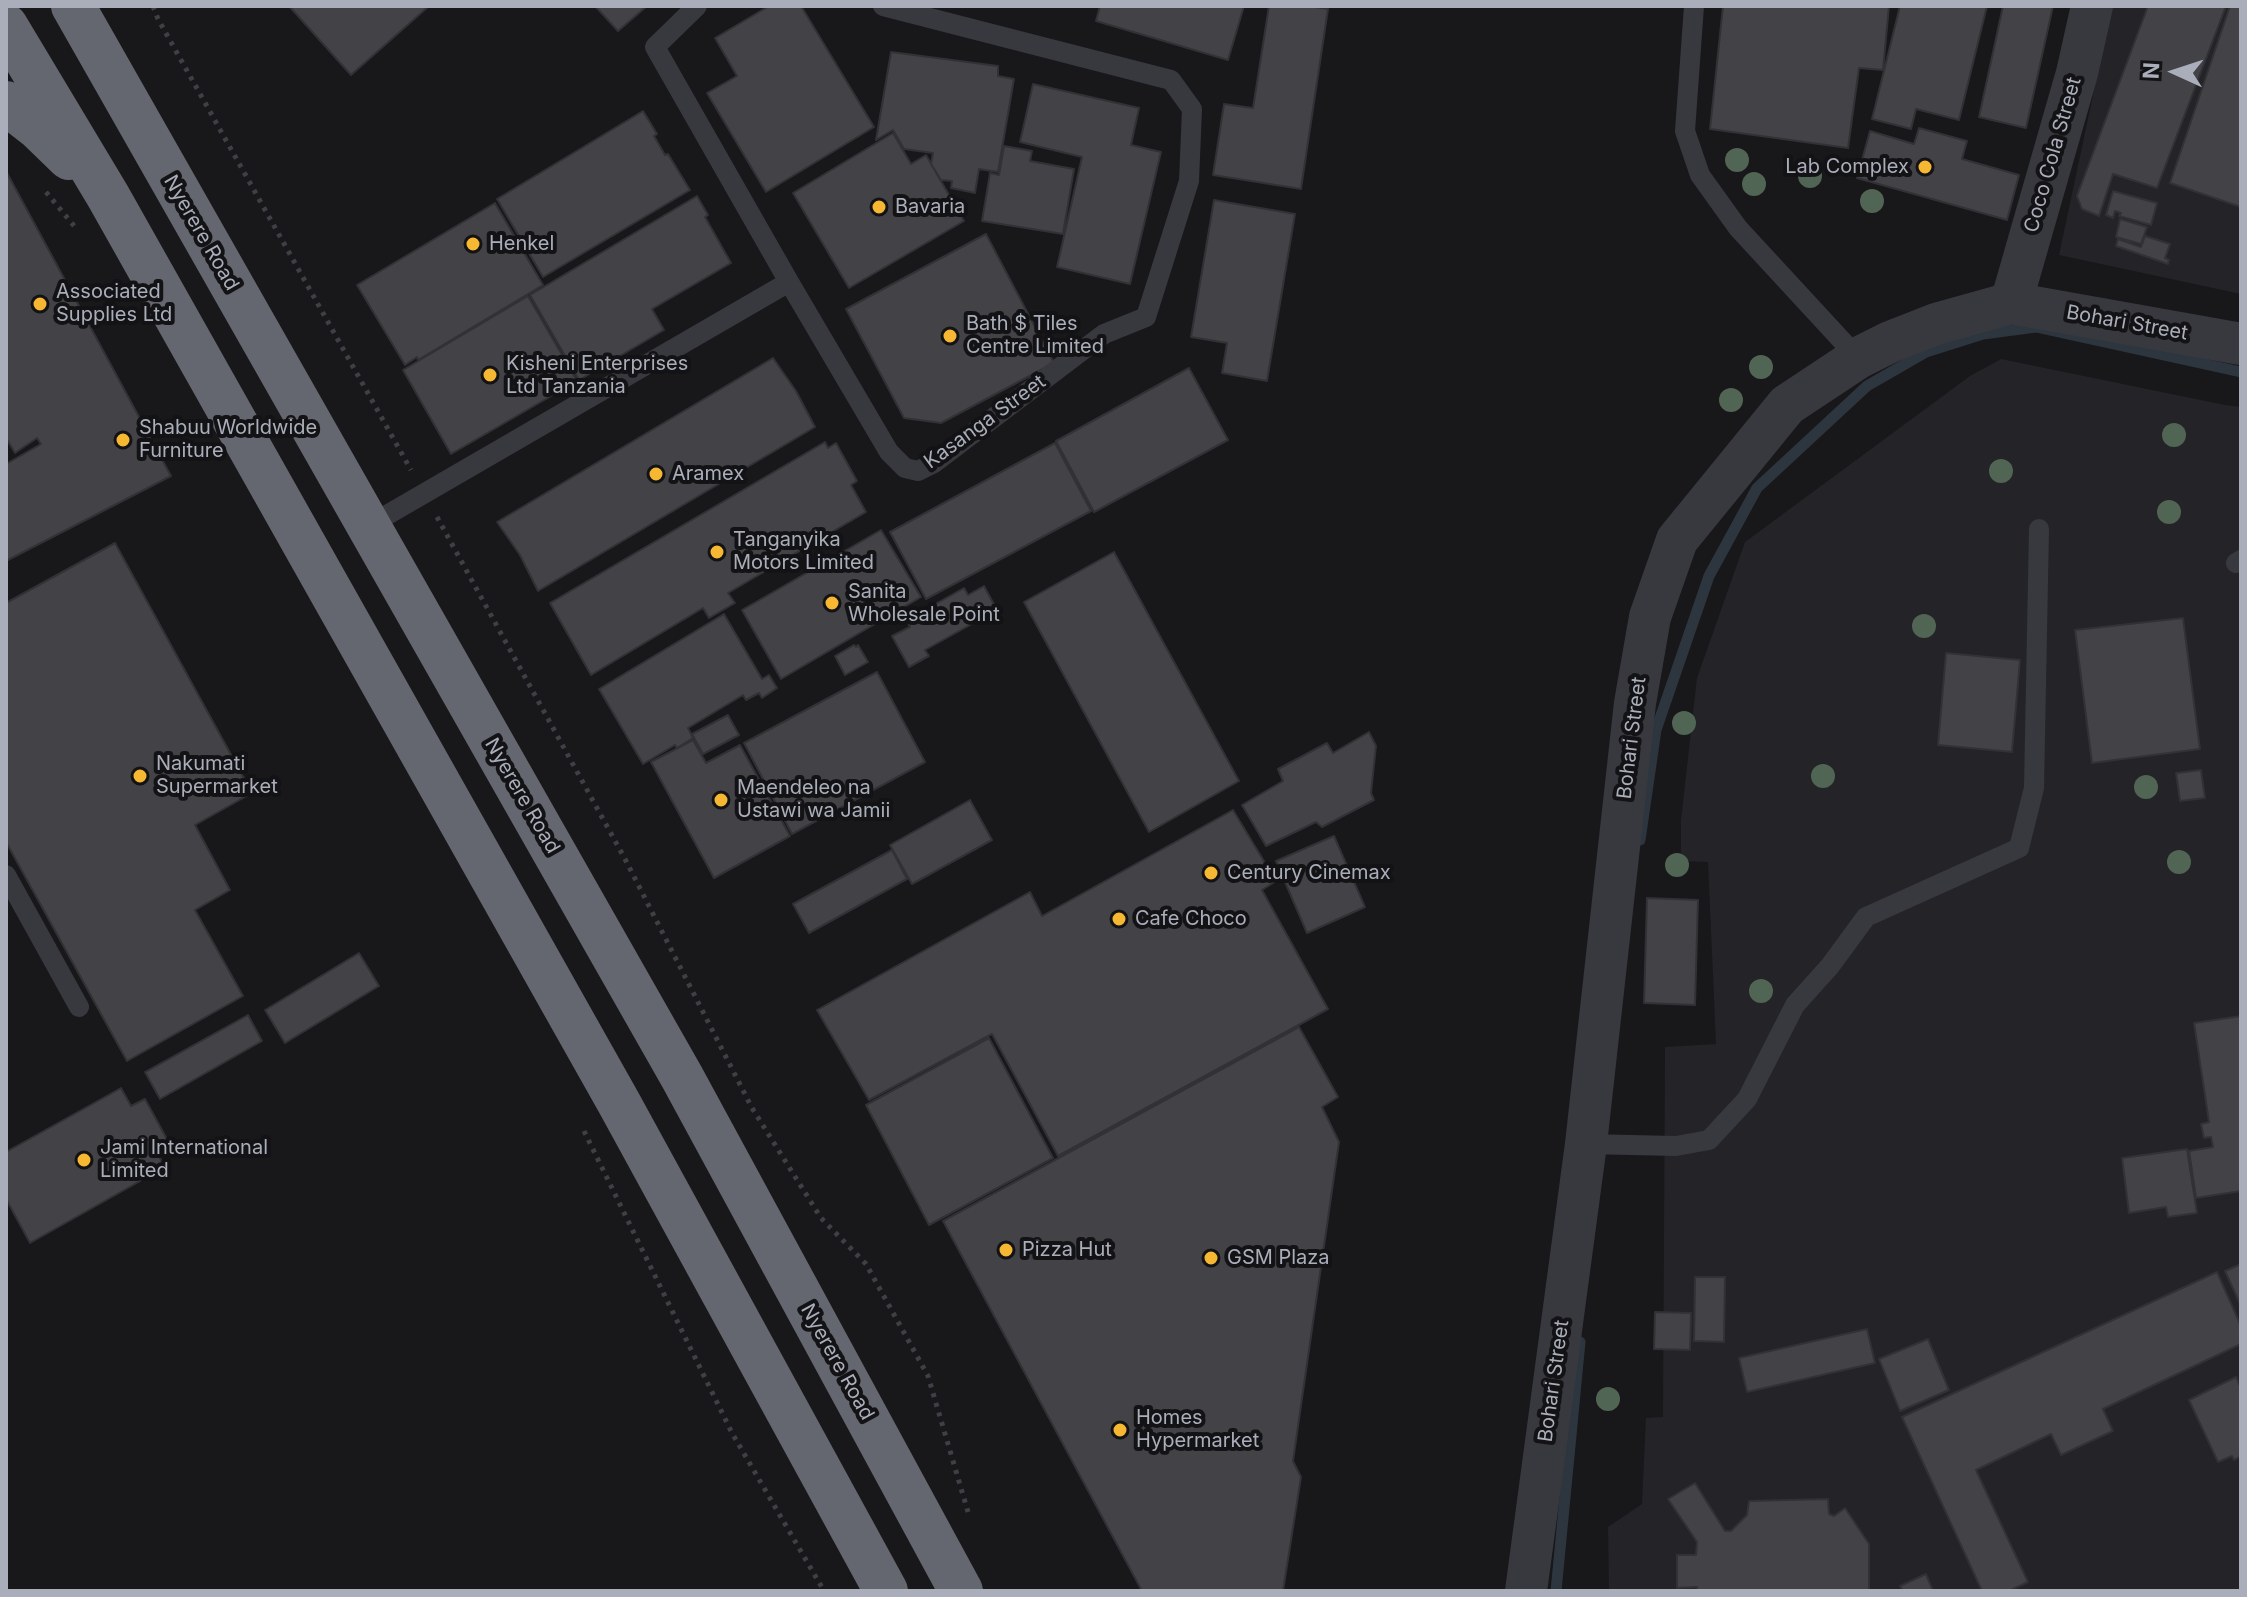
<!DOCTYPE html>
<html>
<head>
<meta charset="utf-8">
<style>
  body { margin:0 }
  #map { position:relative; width:2247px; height:1597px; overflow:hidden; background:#18171a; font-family:Inter,sans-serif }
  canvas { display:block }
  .frame { position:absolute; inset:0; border:8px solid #a9aeba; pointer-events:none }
  .north { position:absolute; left:2135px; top:32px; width:80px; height:80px; -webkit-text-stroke:6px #131215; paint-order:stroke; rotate:273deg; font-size:22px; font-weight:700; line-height:32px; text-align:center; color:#a9aeba }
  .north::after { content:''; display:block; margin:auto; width:28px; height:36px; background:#a9aeba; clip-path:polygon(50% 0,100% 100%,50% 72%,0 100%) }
</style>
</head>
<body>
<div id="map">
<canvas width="2247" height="1597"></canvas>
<div class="frame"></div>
<div class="north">N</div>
</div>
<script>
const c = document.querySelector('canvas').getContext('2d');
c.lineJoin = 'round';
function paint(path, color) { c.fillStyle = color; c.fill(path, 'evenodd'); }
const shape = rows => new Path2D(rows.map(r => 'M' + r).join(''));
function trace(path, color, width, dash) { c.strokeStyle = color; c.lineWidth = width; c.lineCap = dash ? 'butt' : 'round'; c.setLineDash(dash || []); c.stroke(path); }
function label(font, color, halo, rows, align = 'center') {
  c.font = font + ' Inter,sans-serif'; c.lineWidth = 8; c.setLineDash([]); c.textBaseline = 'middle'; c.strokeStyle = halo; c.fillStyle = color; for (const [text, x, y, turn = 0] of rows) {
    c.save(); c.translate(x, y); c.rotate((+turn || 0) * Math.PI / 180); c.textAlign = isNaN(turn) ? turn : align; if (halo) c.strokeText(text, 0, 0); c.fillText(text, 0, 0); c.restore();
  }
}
const built = shape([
  [2112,6,2241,6,2241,294,2059,255],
  [2001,359,2225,405,2241,407,2241,1591,1609,1591,1608,1527,1642,1504,1646,1418,1663,1417,1665,1047,1716,1044,1708,862,1681,861,1681,820,1697,678,1745,542,1970,376]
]);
const stream = shape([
  [1640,840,1656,730,1709,576,1757,488,1867,386,1926,352,1983,334,2036,327,2241,372],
  [1556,1591,1580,1342]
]);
const building = shape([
  [289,6,429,6,351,75,289,6],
  [595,6,647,6,618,31,595,6],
  [769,6,801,6,874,127,766,192,707,93,737,76,715,38,769,6],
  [1100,6,1244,6,1228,60,1096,21,1100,6],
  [1269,6,1308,6,1328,9,1301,189,1213,175,1224,104,1253,108,1269,6],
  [1723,6,1889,6,1883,70,1859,68,1848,148,1710,129,1723,6],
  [1900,6,1987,6,1959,120,1916,109,1911,129,1872,119,1900,6],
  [2003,6,2053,6,2026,128,1979,117,2003,6],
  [2148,6,2226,6,2157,188,2113,174,2099,216,2082,209,2077,196,2148,6],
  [2230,6,2241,6,2241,207,2170,183,2230,6],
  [891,52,998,66,998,76,1014,79,998,172,979,169,975,193,951,188,952,181,941,180,931,164,933,153,904,149,893,130,876,140,891,52],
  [1033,84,1139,108,1131,145,1161,152,1130,284,1057,267,1082,157,1020,142,1033,84],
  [643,111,657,134,654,136,665,155,668,154,690,190,543,277,497,199,643,111],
  [1919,128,1967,141,1962,159,2019,175,2007,220,1857,178,1870,131,1914,144,1919,128],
  [893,133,911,164,926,155,964,221,849,288,793,193,893,133],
  [1004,146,1032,151,1030,161,1074,169,1063,234,982,221,990,173,999,175,1004,146],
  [6,171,171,476,6,561,6,464,41,444,37,438,15,453,6,438,6,171],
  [2113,191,2157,203,2151,225,2119,216,2121,213,2115,211,2113,218,2106,215,2113,191],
  [697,196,708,215,705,217,731,263,652,309,664,330,579,380,530,295,697,196],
  [1214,200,1295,214,1267,381,1222,373,1227,343,1191,337,1214,200],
  [495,203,543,285,418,360,417,357,405,365,357,285,495,203],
  [2120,219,2147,227,2141,244,2116,237,2120,219],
  [986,234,1054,363,941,423,904,418,846,309,986,234],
  [2145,236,2170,244,2165,258,2169,260,2168,264,2116,246,2118,239,2141,247,2145,236],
  [528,296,577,381,451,454,403,370,528,296],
  [773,358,796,391,815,427,538,591,520,555,497,522,773,358],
  [1189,368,1228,440,1094,512,1056,441,1189,368],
  [825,442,828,448,836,443,857,481,851,485,866,512,728,593,735,603,709,618,703,608,591,675,550,603,825,442],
  [1055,443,1091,511,926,599,890,532,1055,443],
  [881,530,921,597,781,679,742,610,881,530],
  [115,543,252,793,195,825,230,890,195,910,243,996,127,1061,6,842,6,603,115,543],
  [1114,552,1239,781,1149,832,1024,602,1114,552],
  [984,586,997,610,925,650,929,656,909,667,892,636,910,627,907,620,964,588,968,595,984,586],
  [724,614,762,679,769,675,777,688,762,698,759,693,746,700,743,695,688,728,693,738,677,748,675,745,643,764,599,689,724,614],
  [2183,618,2200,749,2092,763,2075,630,2183,618],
  [854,645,856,647,858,645,868,662,845,675,835,656,854,645],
  [1946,653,2020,660,2012,752,1938,745,1946,653],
  [877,672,925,762,792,834,744,743,877,672],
  [728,715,739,735,703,754,692,734,728,715],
  [1369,732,1376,746,1371,793,1374,800,1322,827,1316,822,1266,846,1242,805,1283,781,1278,769,1327,743,1333,753,1369,732],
  [693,740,706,763,740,745,790,836,714,878,651,762,693,740],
  [2201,770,2205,798,2180,801,2176,773,2201,770],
  [970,800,992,840,912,884,890,845,970,800],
  [1233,810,1276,881,1262,890,1328,1009,1058,1156,992,1034,869,1100,817,1010,1030,892,1042,916,1233,810],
  [1334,836,1365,907,1307,933,1276,861,1334,836],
  [892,850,907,879,809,933,793,904,892,850],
  [1647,898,1698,900,1695,1005,1644,1003,1647,898],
  [359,953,379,986,285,1043,265,1010,359,953],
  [248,1015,262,1041,160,1099,145,1072,248,1015],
  [2241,1016,2241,1191,2196,1198,2189,1151,2213,1147,2211,1137,2204,1138,2201,1124,2209,1122,2194,1023,2241,1016],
  [1299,1027,1338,1097,1322,1107,1339,1142,1293,1461,1301,1477,1283,1591,1142,1591,943,1221,1299,1027],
  [989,1038,1053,1158,929,1225,866,1105,989,1038],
  [121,1088,131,1106,145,1099,168,1141,155,1149,165,1167,30,1243,6,1199,6,1152,121,1088],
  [2187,1149,2197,1213,2168,1217,2166,1207,2129,1213,2122,1158,2187,1149],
  [2241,1264,2241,1306,2225,1271,2241,1264],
  [2217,1272,2241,1326,2241,1344,2103,1409,2113,1431,2061,1455,2051,1434,1976,1470,2028,1582,2009,1591,1982,1591,1902,1417,2217,1272],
  [1695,1277,1725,1277,1724,1342,1694,1341,1695,1277],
  [1655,1312,1691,1313,1690,1350,1654,1349,1655,1312],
  [1867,1329,1875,1363,1747,1392,1739,1358,1867,1329],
  [1928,1339,1949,1390,1900,1411,1879,1359,1928,1339],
  [2236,1377,2241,1388,2241,1456,2234,1460,2232,1456,2218,1462,2189,1400,2236,1377],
  [1695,1483,1725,1531,1731,1531,1747,1515,1749,1501,1828,1499,1829,1514,1834,1516,1845,1508,1869,1544,1869,1591,1697,1591,1697,1587,1677,1588,1677,1555,1696,1555,1697,1542,1668,1499,1695,1483],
  [1926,1574,1933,1591,1903,1591,1900,1586,1926,1574]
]);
const path = shape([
  [153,6,158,19,411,470],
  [46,192,75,227],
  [437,517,625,859,752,1108,821,1218,866,1264,928,1376,968,1512],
  [584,1131,732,1433,824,1591]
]);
const lane = shape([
  [697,6,655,47,789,282,889,452,905,468,918,471,934,463,1104,334,1146,317,1189,181,1192,109,1171,80,883,6],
  [1694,6,1685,131,1700,175,1738,228,1858,358],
  [368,526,789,282],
  [2236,563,2241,560],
  [6,875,79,1007],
  [1586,1144,1676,1146,1709,1140,1747,1099,1795,1005,1830,966,1866,917,2019,848,2034,788,2039,529]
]);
const street = shape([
  [2011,303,2077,73,2092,6],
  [1526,1591,1586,1144,1635,703,1650,617,1677,540,1787,405,1858,358,1890,342,1936,324,2011,303,2241,344]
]);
const highway = shape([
  [73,6,682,1077,961,1591],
  [6,26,108,196,619,1103,886,1591],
  [6,103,38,128,69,158]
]);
const trees = [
  [1737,160],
  [1810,176],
  [1754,184],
  [1872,201],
  [1761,367],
  [1731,400],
  [2174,435],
  [2001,471],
  [2169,512],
  [1924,626],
  [1684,723],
  [1823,776],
  [2146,787],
  [2179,862],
  [1677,865],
  [1761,991],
  [1608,1399]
];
const markers = [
  [1925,167,8,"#f6b733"],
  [879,207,8,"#f6b733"],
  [473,244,8,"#f6b733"],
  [40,304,8,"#f6b733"],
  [950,336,8,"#f6b733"],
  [490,375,8,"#f6b733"],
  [123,440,8,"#f6b733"],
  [656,474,8,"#f6b733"],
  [717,552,8,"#f6b733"],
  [832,603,8,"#f6b733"],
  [140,776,8,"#f6b733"],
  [721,800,8,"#f6b733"],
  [1211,873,8,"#f6b733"],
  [1119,919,8,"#f6b733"],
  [84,1160,8,"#f6b733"],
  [1006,1250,8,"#f6b733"],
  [1211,1258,8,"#f6b733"],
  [1120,1430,8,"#f6b733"]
];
const streetNames = [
  ["Coco Cola Street",2053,155,-74],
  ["Nyerere Road",201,233,60],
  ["Bohari Street",2127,323,10],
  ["Kasanga Street",985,422,-36],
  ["Bohari Street",1632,738,-83],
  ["Nyerere Road",522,796,60],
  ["Nyerere Road",837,1362,61],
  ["Bohari Street",1554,1381,-82]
];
const poiNames = [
  ["Lab Complex",1909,167,"right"],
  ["Bavaria",895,207],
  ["Henkel",489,244],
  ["Associated",56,292],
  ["Supplies Ltd",56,315],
  ["Bath $ Tiles",966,324],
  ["Centre Limited",966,347],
  ["Kisheni Enterprises",506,364],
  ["Ltd Tanzania",506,387],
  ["Shabuu Worldwide",139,428],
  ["Furniture",139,451],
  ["Aramex",672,474],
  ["Tanganyika",733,540],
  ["Motors Limited",733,563],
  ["Sanita",848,592],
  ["Wholesale Point",848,615],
  ["Nakumati",156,764],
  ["Supermarket",156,787],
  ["Maendeleo na",737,788],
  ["Ustawi wa Jamii",737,811],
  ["Century Cinemax",1227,873],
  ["Cafe Choco",1135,919],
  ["Jami International",100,1148],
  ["Limited",100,1171],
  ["Pizza Hut",1022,1250],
  ["GSM Plaza",1227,1258],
  ["Homes",1136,1418],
  ["Hypermarket",1136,1441]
];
paint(built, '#242327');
trace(stream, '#2d363e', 11);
paint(building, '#424247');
trace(building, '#323136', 2);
trace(path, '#3e4046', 5, [4, 6]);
trace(lane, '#38393f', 20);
trace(street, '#38393f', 42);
trace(highway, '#646770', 44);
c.fillStyle = '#516554';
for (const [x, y] of trees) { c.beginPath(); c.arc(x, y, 12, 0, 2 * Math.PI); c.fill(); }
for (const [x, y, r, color] of markers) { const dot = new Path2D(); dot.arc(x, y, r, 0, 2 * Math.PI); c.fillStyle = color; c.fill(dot); trace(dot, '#131215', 3); }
label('20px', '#a9aeba', '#131215', streetNames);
label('20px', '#a9aeba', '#131215', poiNames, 'left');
</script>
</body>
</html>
